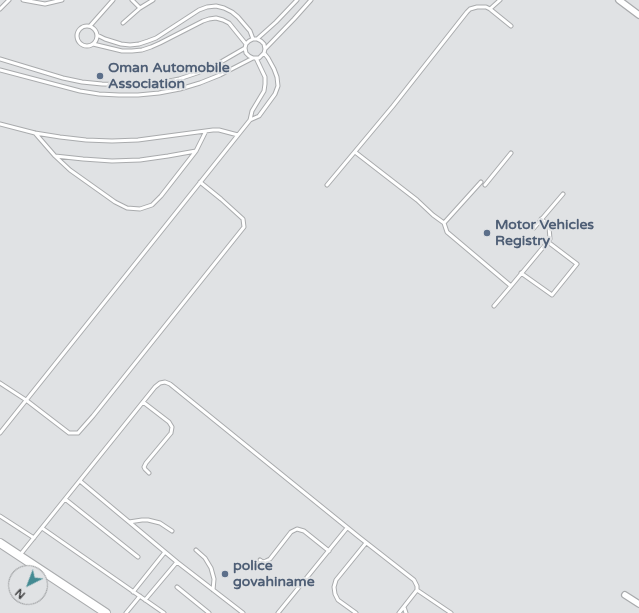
<!DOCTYPE html>
<html>
<head>
<meta charset="utf-8">
<style>
  body { margin:0 }
  #map { position:relative; width:639px; height:613px; overflow:hidden; background:#e0e2e4; font-family:"Varela Round",sans-serif }
  canvas { display:block }
  .north { position:absolute; left:8px; top:565px; width:40px; height:40px; box-sizing:border-box; background:#e0e2e4; border:1px solid #9c9ea0; border-radius:50%; rotate:222deg; font-size:11px; font-weight:700; line-height:16px; text-align:center; color:#373839 }
  .north::after { content:''; display:block; margin:auto; width:14px; height:18px; background:#438a92; clip-path:polygon(50% 0,100% 100%,50% 72%,0 100%) }
</style>
</head>
<body>
<div id="map">
<canvas width="639" height="613"></canvas>
<div class="north">N</div>
</div>
<script>
const c = document.querySelector('canvas').getContext('2d');
c.lineJoin = 'round';
const shape = rows => new Path2D(rows.map(r => 'M' + r).join(''));
function trace(path, color, width, dash) { c.strokeStyle = color; c.lineWidth = width; c.lineCap = dash ? 'butt' : 'round'; c.setLineDash(dash || []); c.stroke(path); }
function label(font, color, halo, rows, align = 'center') {
  c.font = font + ' "Varela Round",sans-serif'; c.lineWidth = 4; c.setLineDash([]); c.textBaseline = 'middle'; c.strokeStyle = halo; c.fillStyle = color; for (const [text, x, y, turn = 0] of rows) {
    c.save(); c.translate(x, y); c.rotate((+turn || 0) * Math.PI / 180); c.textAlign = isNaN(turn) ? turn : align; if (halo) c.strokeText(text, 0, 0); c.fillText(text, 0, 0); c.restore();
  }
}
const service = shape([
  [23,0,45,4,62,0],
  [132,0,140,8],
  [0,9,9,0],
  [490,9,500,0],
  [123,23,140,8,153,0],
  '77 36a10 10 0 1 1 20 0a10 10 0 1 1-20 0Z',
  [90,26,113,0],
  [97,35,105,39,121,44,130,45,139,44,148,41,156,38,199,10,207,7,216,6,224,8,232,12,238,17,250,31,253,39],
  [257,39,276,22,297,0],
  [93,44,122,51,132,51,142,50,151,47,160,43,203,21,209,19,216,18,223,20,229,23,246,44],
  [265,49,294,19,311,0],
  [0,59,63,78,82,82,102,84,141,85,160,83,179,79,197,73,214,66,245,48],
  [0,70,80,91,99,94,119,95,138,95,159,93,180,89,200,83,220,75,253,58,259,58,264,53,265,49,264,44,261,41,257,39,253,39,249,41,246,44,245,48,246,53,249,56,253,58],
  [250,120,259,116,275,94,278,86,277,77,274,69,268,58,264,53],
  [0,124,35,133,60,137,86,140,112,141,138,140,213,130,219,130,238,135],
  [35,133,55,156,70,170,115,202,127,208,140,209,152,205,161,196,196,151,206,131],
  [355,152,417,200,433,215,444,223,447,232,511,286,494,306],
  [55,156,83,159,112,161,140,160,168,156,196,151],
  [327,185,393,106,467,12,470,9,477,7,486,7,490,9,511,26],
  [485,185,511,153],
  [444,223,481,182],
  [534,228,563,194],
  [521,273,552,295,577,264,548,242],
  [511,286,550,239,549,227,546,223,541,219],
  [0,383,26,400,69,433,78,433,93,416,244,227,243,219,221,199,200,182],
  [143,402,169,422,172,427,171,433,146,463,144,467,145,469,149,473],
  [0,433,250,120,252,111,264,91,265,84,265,77,256,58],
  [80,481,177,562,243,613],
  [65,499,138,557],
  [0,516,34,538],
  [129,522,142,520,148,520,160,523,172,531],
  [42,528,164,613],
  [196,550,205,558,211,568,214,579,213,590],
  [20,555,155,387,160,383,165,382,170,384,359,537,414,580,417,586,417,590,399,613],
  [260,560,263,562,266,561,270,559,291,532,297,529,304,531,329,551],
  [177,587,209,613],
  [417,590,451,613],
  [133,592,165,552],
  [145,600,177,562],
  [404,607,406,613],
  [126,613,140,596],
  [278,613,347,528],
  [356,613,338,600,335,594,334,587,336,580,366,543]
]);
const minor = shape([
  [619,0,639,15],
  [625,595,639,604]
]);
const secondary = shape([
  [0,543,106,613]
]);
const markers = [
  [100,76,4,"#5c6f8a"],
  [487,233,4,"#5c6f8a"],
  [225,574,4,"#5c6f8a"]
];
const serviceNames = [
  ["Oman Automobile",108,68],
  ["Association",108,84],
  ["Motor Vehicles",495,225],
  ["Registry",495,241],
  ["police",233,566],
  ["govahiname",233,582]
];
trace(service, '#a9abad', 5);
trace(minor, '#a9abad', 8);
trace(secondary, '#a9abad', 10);
trace(service, '#fff', 3);
trace(minor, '#fff', 5.5);
trace(secondary, '#fff', 8);
for (const [x, y, r, color] of markers) { const dot = new Path2D(); dot.arc(x, y, r, 0, 2 * Math.PI); c.fillStyle = color; c.fill(dot); trace(dot, '#e0e2e4', 1.5); }
label('bold 14px', '#4e5e75', '#e0e2e4', serviceNames, 'left');
</script>
</body>
</html>
